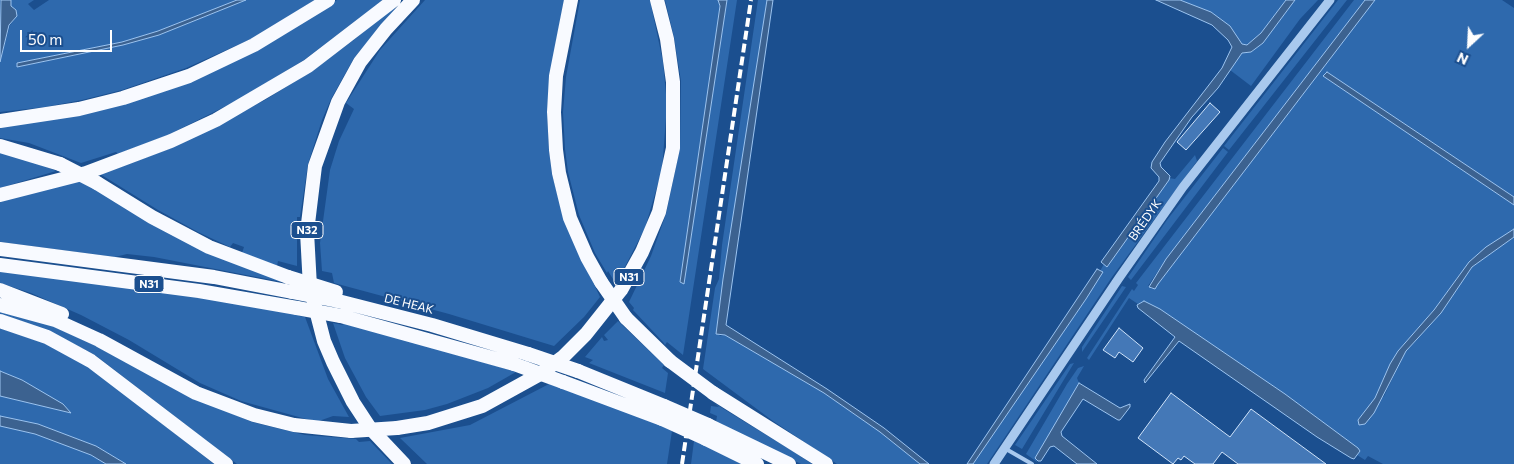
<!DOCTYPE html>
<html>
<head>
<meta charset="utf-8">
<style>
  body { margin:0 }
  #map { position:relative; width:1514px; height:464px; overflow:hidden; background:#1b4f8f; font-family:Commissioner,sans-serif }
  canvas { display:block }
  .north { position:absolute; left:1444px; top:20px; width:50px; height:50px; -webkit-text-stroke:4px #1b4f8f; paint-order:stroke; rotate:205deg; font-size:14px; font-weight:700; line-height:20px; text-align:center; color:#fff }
  .north::after { content:''; display:block; margin:auto; width:18px; height:22px; background:#fff; clip-path:polygon(50% 0,100% 100%,50% 72%,0 100%) }
  .scale { position:absolute; left:20px; top:30px; width:92px; height:22px; box-sizing:border-box; border:2px solid #fff; border-top:0; padding-left:6px; font-size:15px; line-height:18px; white-space:nowrap; color:#fff; -webkit-text-stroke:4px #1b4f8f; paint-order:stroke }
</style>
</head>
<body>
<div id="map">
<canvas width="1514" height="464"></canvas>
<div class="north">N</div>
<div class="scale">50 m</div>
</div>
<script>
const c = document.querySelector('canvas').getContext('2d');
c.lineJoin = 'round';
function paint(path, color) { c.fillStyle = color; c.fill(path, 'evenodd'); }
const shape = rows => new Path2D(rows.map(r => 'M' + r).join(''));
function trace(path, color, width, dash) { c.strokeStyle = color; c.lineWidth = width; c.lineCap = dash ? 'butt' : 'round'; c.setLineDash(dash || []); c.stroke(path); }
function label(font, color, halo, rows, align = 'center') {
  c.font = font + ' Commissioner,sans-serif'; c.lineWidth = 4; c.setLineDash([]); c.textBaseline = 'middle'; c.strokeStyle = halo; c.fillStyle = color; for (const [text, x, y, turn = 0] of rows) {
    c.save(); c.translate(x, y); c.rotate((+turn || 0) * Math.PI / 180); c.textAlign = isNaN(turn) ? turn : align; if (halo) c.strokeText(text, 0, 0); c.fillText(text, 0, 0); c.restore();
  }
}
const green = shape([
  [11,0,34,0,28,4,34,10,49,0,237,0,158,31,122,42,17,63,18,67,123,45,159,35,246,0,315,0,251,39,186,68,122,90,82,100,45,107,0,112,0,62,10,25,17,16,16,10,11,6],
  [337,0,383,0,304,60,236,101,168,135,118,154,116,152,81,163,29,143,0,138,0,126,47,120,285,34],
  [425,0,564,0,550,75,547,112,549,150,552,174,564,220,600,297,584,317,554,346,449,314,334,283,332,273,322,271,320,243,330,170,339,141,354,109,346,103,380,50],
  [580,0,650,0,663,62,667,105,662,170,645,228,616,284,608,271,607,273,595,253,579,215,568,172,565,149,563,112,566,77],
  [665,0,718,0,720,6,680,282,684,283,727,0,737,0,683,355,667,342,665,345,663,342,633,310,634,308,629,302,651,256,666,214,680,148,681,81,674,37],
  [758,0,767,0,716,331,720,336,725,335,824,393,880,432,920,464,837,464,773,421,703,369,715,288,719,279,722,245],
  [1180,0,1286,0,1261,33,1247,45,1242,44,1230,26,1211,12],
  [1295,0,1318,0,1300,19,1251,86,1230,70,1242,53,1251,52,1263,43],
  [1338,0,1347,0,1229,150,1224,146],
  [1354,0,1365,0,1166,259,1148,286,1152,289,1158,284,1375,0,1502,0,1514,8,1514,197,1327,72,1323,76,1514,205,1514,229,1460,274,1434,310,1398,351,1390,364,1375,398,1358,420,1384,396,1406,351,1441,313,1472,267,1514,237,1514,464,1383,464,1368,456,1365,460,1357,455,1360,451,1358,448,1285,394,1160,309,1144,301,1138,304,1129,298,1089,360,1087,358,1132,289,1134,291,1138,285,1136,283],
  [393,7,395,9,354,58,331,99,322,120,308,164,300,217,297,217,297,266,278,261,277,266,242,253,244,247,233,243,230,247,198,232,158,210,100,174,174,147,265,100,312,71,355,39],
  [1223,148,1228,152,1131,280,1128,277,1167,220],
  [0,150,49,168,56,171,0,188],
  [1195,155,1197,161,1112,277,987,464,973,464,1086,299,1102,272,1100,271,1104,264,1107,266,1169,178,1175,179],
  [78,181,89,186,282,282,154,257,127,254,115,257,0,242,0,201],
  [0,271,200,297,298,313,299,316,305,317,328,379,349,417,333,416,319,421,306,419,241,401,200,383,129,340,81,315,31,293,0,283],
  [1122,286,1126,287,1082,352,1082,347],
  [0,311,53,326,96,346,195,398,252,422,305,435,356,439,359,442,370,441,392,464,237,464,95,355,49,331,0,314],
  [618,321,664,365,662,368,668,373,665,393,589,363,593,360,585,357,602,337,604,341,608,340,604,335],
  [342,322,507,369,516,372,488,388,447,404,425,410,380,416,366,397,345,358,333,323,343,325],
  [0,328,44,343,88,366,214,464,126,464,96,446,38,424,0,416,0,396,71,413,22,380,0,371],
  [1074,363,1022,449,1015,445,1070,364],
  [1084,366,1077,378,1079,383,1036,458,1037,462,1026,454,1067,384,1078,368],
  [549,384,656,422,672,431,667,464,427,464,400,438,470,425],
  [714,403,794,452,812,464,801,464,716,422,717,416,710,413,711,406,719,407],
  [0,426,35,434,91,455,106,464,0,464],
  [694,441,748,464,691,464]
]);
const water = shape([
  [1,0,11,0,11,6,16,10,17,16,9,25,0,62,1,0],
  [237,0,246,0,159,35,123,45,17,67,17,63,122,42,158,31,237,0],
  [718,0,727,0,684,284,680,282,720,6,718,0],
  [767,0,773,0,726,325,827,389,884,428,929,464,920,464,880,432,824,393,725,335,716,334,723,279,767,0],
  [1156,0,1180,0,1211,12,1230,26,1242,44,1247,45,1261,33,1286,0,1295,0,1263,43,1251,52,1242,53,1218,88,1192,117,1160,163,1161,167,1170,176,1169,180,1107,267,1101,262,1159,181,1159,177,1151,168,1152,162,1165,142,1222,68,1232,47,1228,40,1212,25,1156,0],
  [1365,0,1375,0,1158,284,1155,289,1149,287,1166,259,1365,0],
  [1327,72,1514,197,1514,205,1323,76,1327,72],
  [1514,229,1514,237,1472,267,1441,313,1406,351,1374,413,1365,424,1359,425,1358,420,1375,398,1390,364,1398,351,1434,310,1469,262,1486,247,1514,229],
  [1097,269,1103,272,1086,299,973,464,967,464,1097,269],
  [1144,301,1160,309,1285,394,1358,448,1360,451,1354,459,1351,458,1317,437,1179,341,1145,383,1144,380,1175,337,1138,308,1137,305,1144,301],
  [0,371,22,380,63,404,71,413,0,396,0,371],
  [1079,383,1120,408,1130,404,1130,407,1120,420,1118,420,1083,399,1061,432,1062,436,1097,464,1077,464,1054,446,1050,447,1041,461,1038,461,1035,458,1079,383],
  [0,416,38,424,96,446,126,464,106,464,91,455,35,434,0,426,0,416]
]);
const building = shape([
  [1210,103,1220,112,1186,150,1177,142,1210,103],
  [1119,328,1143,348,1133,362,1119,352,1115,358,1103,350,1119,328],
  [1171,393,1230,437,1251,409,1326,464,1238,464,1222,452,1213,464,1195,464,1184,456,1181,460,1178,458,1173,464,1138,438,1171,393]
]);
const service = shape([
  [1006,449,1032,464]
]);
const tertiary = shape([
  [994,464,1119,278,1183,187,1330,0]
]);
const trunk = shape([
  [571,0,556,76,554,112,556,150,559,173,570,218,587,257,601,282],
  [0,121,79,109,123,98,189,76,254,45,328,0],
  [0,146,60,164],
  [97,183,152,217,209,247,288,277],
  [0,195,86,173,171,141,216,120,308,66,394,0],
  [0,249,214,277,292,292],
  [0,265,199,291,297,308],
  [0,290,62,314],
  [338,301,432,325,528,354],
  [0,305,55,320,99,340,196,393,254,415,294,425,351,431],
  [341,316,514,364],
  [626,318,670,361],
  [0,321,47,337,91,361,226,464],
  [578,371,664,406],
  [563,382,662,419],
  [713,393,826,464],
  [708,425,789,464],
  [397,428,428,423,482,406,540,374,563,357,586,334,621,290,642,252,659,212,673,148,673,82,667,39,657,0],
  [706,439,757,464],
  [404,464,370,428,353,402,333,362,324,341,310,287,307,232,315,166,338,102,360,62,386,29,413,0]
]);
const rail = shape([
  [682,464,751,0]
]);
const trunkBridge = shape([
  [60,164,97,183],
  [288,277,336,292],
  [601,282,626,318],
  [292,292,338,301],
  [297,308,341,316],
  [528,354,578,371],
  [670,361,713,393],
  [514,364,563,382],
  [664,406,708,425],
  [662,419,706,439],
  [351,431,397,428]
]);
const shields = [
  [307,230,32],
  [629,277,30],
  [149,284,30]
];
const shieldNames = [
  ["N32",307,230],
  ["N31",629,277],
  ["N31",149,284]
];
const streetNames = [
  ["BRÉDYK",1145,220,-55],
  ["DE HEAK",409,304,14]
];
paint(green, '#2e69ad');
paint(water, '#3c6290');
trace(water, '#9cc4f0', 1);
paint(building, '#4478b7');
trace(building, '#cfe3fa', 1);
trace(service, '#a9c9ee', 4);
trace(tertiary, '#a9c9ee', 9);
trace(trunk, '#f8faff', 14);
trace(rail, '#fff', 4, [9, 4]);
trace(trunkBridge, '#f8faff', 14);
for (const [x, y, w] of shields) { const box = new Path2D(); box.roundRect(x - w / 2, y - 8.5, w, 17, 4); c.fillStyle = '#1b4f8f'; c.fill(box); trace(box, '#fff', 1); }
label('bold 11px', '#fff', null, shieldNames);
label('12px', '#fff', '#1b4f8f', streetNames);
</script>
</body>
</html>
